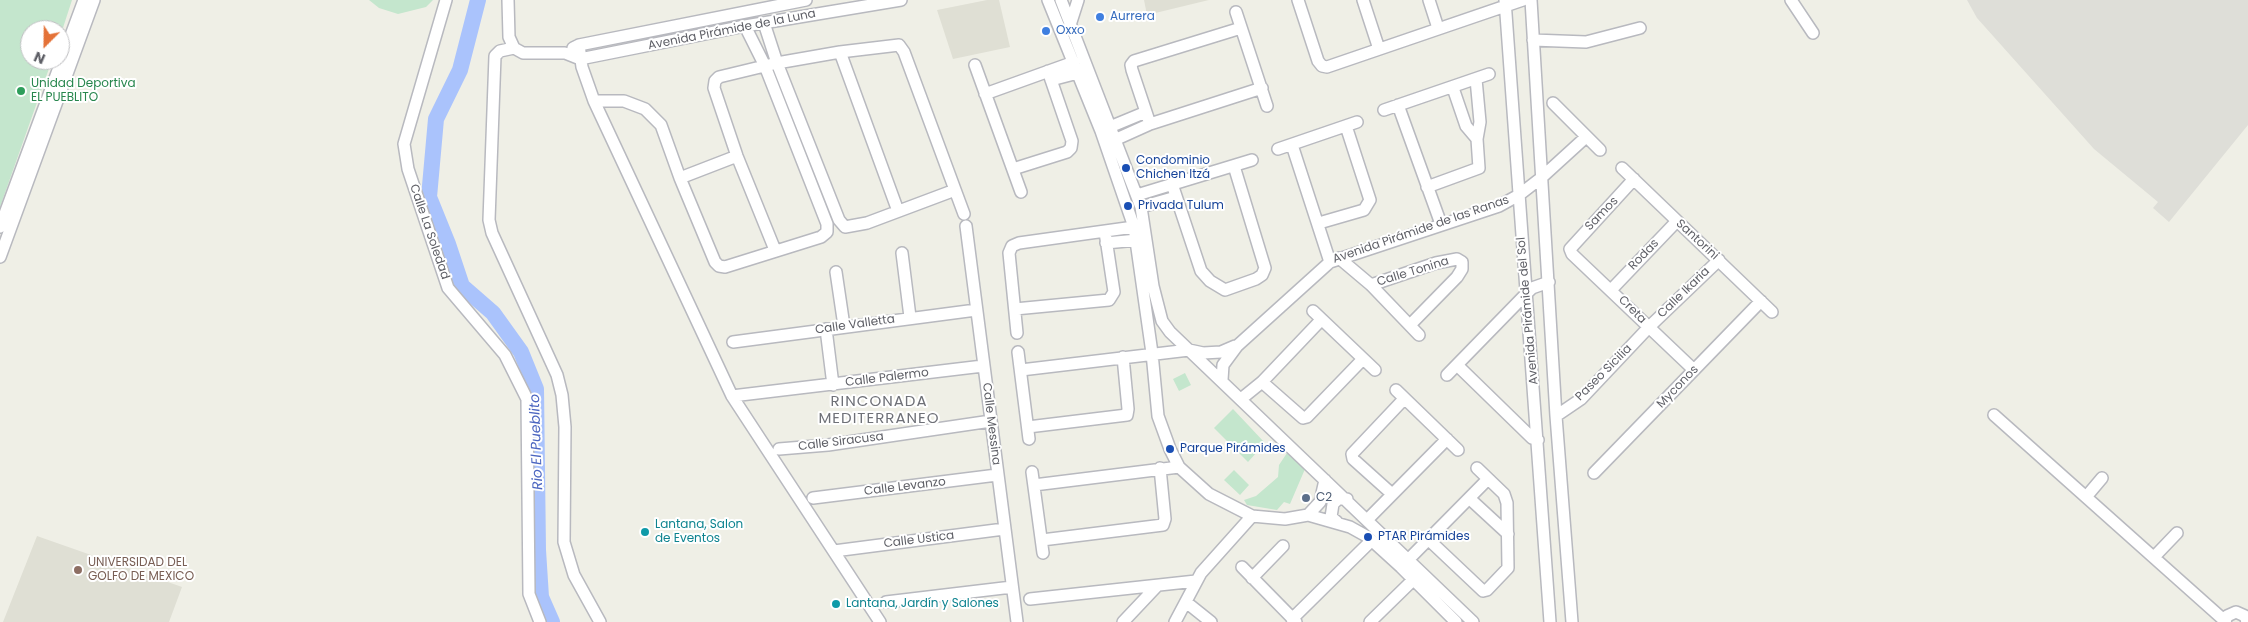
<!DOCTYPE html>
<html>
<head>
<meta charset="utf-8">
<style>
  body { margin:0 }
  #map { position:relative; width:2248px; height:622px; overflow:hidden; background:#efefe6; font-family:Poppins,sans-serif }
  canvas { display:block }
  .north { position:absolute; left:20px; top:20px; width:50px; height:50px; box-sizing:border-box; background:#fff; border:1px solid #bfbfc2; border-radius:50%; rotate:203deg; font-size:14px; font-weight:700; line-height:20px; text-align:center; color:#5e5f66 }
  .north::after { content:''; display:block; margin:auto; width:18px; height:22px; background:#e47238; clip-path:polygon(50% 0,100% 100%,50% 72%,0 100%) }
</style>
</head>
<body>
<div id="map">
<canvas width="2248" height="622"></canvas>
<div class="north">N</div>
</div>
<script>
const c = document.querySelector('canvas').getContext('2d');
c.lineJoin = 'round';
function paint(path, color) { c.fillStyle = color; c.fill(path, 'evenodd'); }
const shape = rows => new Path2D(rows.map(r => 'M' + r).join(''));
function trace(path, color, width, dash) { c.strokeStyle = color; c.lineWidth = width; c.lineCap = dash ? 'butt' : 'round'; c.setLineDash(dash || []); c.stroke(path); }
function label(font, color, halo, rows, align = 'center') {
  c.font = font + ' Poppins,sans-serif'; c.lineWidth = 4; c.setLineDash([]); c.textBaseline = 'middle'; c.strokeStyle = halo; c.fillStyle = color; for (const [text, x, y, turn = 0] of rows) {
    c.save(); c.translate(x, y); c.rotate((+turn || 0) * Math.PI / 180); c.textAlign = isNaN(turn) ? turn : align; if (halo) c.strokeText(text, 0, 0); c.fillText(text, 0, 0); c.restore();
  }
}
const industrial = shape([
  [1967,0,2248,0,2248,125,2169,222,2153,208,2158,202,2094,149,1977,18]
]);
const education = shape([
  [987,0,999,0,1010,47,953,59,937,10],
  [1144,0,1209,0,1147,15],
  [37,536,182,587,169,622,3,622]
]);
const green = shape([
  [0,0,72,0,60,37,60,30,30,30,30,60,52,60,0,207],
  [369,0,433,0,426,7,398,14,379,8],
  [1185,373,1191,385,1179,391,1173,379],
  [1233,409,1265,443,1248,462,1214,428],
  [1287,453,1305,469,1290,504,1284,502,1277,510,1247,505,1244,500,1256,496,1278,477,1279,465],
  [1234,470,1249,485,1240,495,1224,480]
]);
const river = shape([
  [478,0,460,70,436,119,429,197,448,244,462,286,493,313,521,352,536,389,538,550,541,597,552,622]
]);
const minor = shape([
  [446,0,404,144,408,169,448,288,505,355,527,399,529,594,540,622],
  [508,0,509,37,514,48,523,53,565,53,580,59,745,26,901,0],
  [1048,0,1101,131,1134,227,1152,353,1158,416,1170,449,1179,467,1209,494,1252,516,1285,519,1308,515,1350,527,1368,537,1401,567,1456,622],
  [1061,0,1141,207,1153,286,1162,321,1170,332,1473,622],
  [1298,0,1318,61,1322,66,1327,67,1523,0],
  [1363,0,1379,49],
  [1429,0,1438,28],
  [1505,0,1550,622],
  [1531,0,1556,416,1572,622],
  [1791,0,1813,33],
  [1236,12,1267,106],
  [764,23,777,63,839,220,845,227,867,223,955,190],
  [1070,25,1078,0],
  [1533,40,1586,42,1640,28],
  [579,45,582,67,594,101,732,396,880,622],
  [514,48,500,51,495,56,489,220,492,233,557,375,562,395,565,427,564,542,574,575,600,622],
  [573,48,579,45,806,0],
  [840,52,898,211],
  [975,65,1021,192],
  [1051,80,1078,73],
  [1453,88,1466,126,1477,139],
  [985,94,1074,62],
  [594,101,624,101,645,109,661,125,680,178,715,262,719,266,725,267,821,237,827,232,827,224,765,66,745,26],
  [1553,103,1600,150],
  [1398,105,1441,224],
  [1384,110,1489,74],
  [1150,124,1132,70,1131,65,1134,61,1241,28],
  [1105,129,1146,112],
  [1110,142,1150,124,1262,88],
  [1292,145,1330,262],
  [1278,149,1357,122],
  [1622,168,1772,312],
  [1013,169,1067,152,1071,148,1072,141,1048,71],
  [680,178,737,156],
  [1634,179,1570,249,1572,254,1694,370],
  [1172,184,1201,271,1210,281,1225,290,1256,279,1262,275,1265,268,1234,166],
  [1427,187,1479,168,1477,139,1480,122,1476,79],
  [1137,195,1252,160],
  [1141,207,1176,197],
  [1319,223,1364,210,1370,200,1346,126],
  [966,226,1017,622],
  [0,227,84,0],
  [1106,243,1137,240],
  [775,250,737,156,714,88,715,81,719,77,777,63,840,52,899,45,904,52,964,214],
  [902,253,910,317],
  [0,257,94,0],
  [1339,258,1371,285,1419,335],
  [836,272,844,326],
  [1371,285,1436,263,1457,259,1462,262,1462,269,1457,277,1410,325],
  [1611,290,1677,221],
  [1015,309,1109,300,1114,292,1105,232],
  [1313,311,1375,370],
  [826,329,833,385],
  [1017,333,1009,253,1012,246,1019,243,1134,227],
  [733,342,976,310],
  [1018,352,1029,439],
  [1457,365,1532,438,1538,440],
  [1021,370,1189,350,1203,353,1221,352,1235,346],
  [1447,375,1526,294,1532,288,1549,282],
  [1222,380,1223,365,1237,346,1330,262,1499,206,1519,195,1541,178,1586,137],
  [1262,382,1303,418,1307,417,1363,359],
  [1396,390,1458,450],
  [732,396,983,366],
  [1241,399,1262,382,1321,320],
  [1994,415,2225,621],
  [1556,416,1581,399,1649,327,1719,260],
  [1028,427,1127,415,1128,409,1123,357],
  [779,449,828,445,991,421],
  [1032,472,1043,553],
  [1594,473,1761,301],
  [1034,485,1179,467],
  [1392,494,1353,459,1352,454,1404,399],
  [2086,497,2102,478],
  [813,498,997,475],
  [1470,499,1508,534],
  [1308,515,1320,502,1325,480],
  [1367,520,1447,439],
  [1337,522,1331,517,1333,504,1338,499,1347,499],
  [1042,540,1163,525,1165,519,1160,468],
  [1429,540,1483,591,1487,590,1508,568,1507,503,1504,494,1477,468],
  [834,551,1004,529],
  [2154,557,2177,533],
  [1404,564,1488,479],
  [1242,567,1296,622],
  [1252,578,1283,546],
  [1030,599,1196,581],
  [886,602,1012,587],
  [1186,602,1211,622],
  [1292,619,1371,541],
  [1123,622,1157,586],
  [1175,622,1201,573,1252,516],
  [1370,622,1414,579],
  [2225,622,2227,616,2236,612,2245,616,2247,622]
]);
const markers = [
  [1100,17,5,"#3f7fe0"],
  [1046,31,5,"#3f7fe0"],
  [21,91,5,"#2e9e5b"],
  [1126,168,5,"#1a4fb4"],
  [1128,206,5,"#1a4fb4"],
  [1170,449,5,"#1a4fb4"],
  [1306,498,5,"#5c6f8a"],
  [645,532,5,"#0f9aa8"],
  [1368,537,5,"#1a4fb4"],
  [78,570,5,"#8d6e63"],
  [836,604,5,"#0f9aa8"]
];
const shopNames = [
  ["Aurrera",1110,17],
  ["Oxxo",1056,31]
];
const streetNames = [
  ["Avenida Pirámide de la Luna",732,30,-11],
  ["Samos",1602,214,-46],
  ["Avenida Pirámide de las Ranas",1421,230,-19],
  ["Calle La Soledad",429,232,71],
  ["Santorini",1697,240,43],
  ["Rodas",1644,255,-46],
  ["Calle Tonina",1413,272,-17],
  ["Calle Ikaria",1684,293,-44],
  ["Creta",1632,310,45],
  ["Avenida Pirámide del Sol",1528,311,-95],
  ["Calle Valletta",855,325,-8],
  ["Paseo Sicilia",1604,373,-45],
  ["Calle Palermo",887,378,-7],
  ["Myconos",1678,387,-46],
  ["Calle Messina",991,424,83],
  ["Calle Siracusa",841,442,-7],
  ["Calle Levanzo",905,487,-7],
  ["Calle Ustica",919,540,-7]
];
const leisureNames = [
  ["Unidad Deportiva",31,84],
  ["EL PUEBLITO",31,98]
];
const transitNames = [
  ["Condominio",1136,161],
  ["Chichen Itzá",1136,175],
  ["Privada Tulum",1138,206],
  ["Parque Pirámides",1180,449],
  ["PTAR Pirámides",1378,537]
];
const serviceNames = [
  ["C2",1316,498]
];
const cultureNames = [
  ["Lantana, Salon",655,525],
  ["de Eventos",655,539],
  ["Lantana, Jardín y Salones",846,604]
];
const educationNames = [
  ["UNIVERSIDAD DEL",88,563],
  ["GOLFO DE MEXICO",88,577]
];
const waterNames = [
  ["Rio El Pueblito",537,442,-92]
];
const quarterNames = [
  ["RINCONADA",879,402],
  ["MEDITERRANEO",879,419]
];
paint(industrial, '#deded8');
paint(education, '#dfdfd4');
paint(green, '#c4e6cd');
trace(river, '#aac3fc', 16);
trace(minor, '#b8b9bf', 14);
trace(minor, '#fff', 11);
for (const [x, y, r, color] of markers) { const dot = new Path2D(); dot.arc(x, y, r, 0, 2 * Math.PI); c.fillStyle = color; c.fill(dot); trace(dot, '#fff', 2); }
label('12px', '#366cbe', '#fff', shopNames, 'left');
label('12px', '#5e5f66', '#fff', streetNames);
label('12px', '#27864d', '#fff', leisureNames, 'left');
label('12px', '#164399', '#fff', transitNames, 'left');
label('12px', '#4e5e75', '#fff', serviceNames, 'left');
label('12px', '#0d838f', '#fff', cultureNames, 'left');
label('12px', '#785e54', '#fff', educationNames, 'left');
label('italic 14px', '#4c66c0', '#fff', waterNames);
c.letterSpacing = '1px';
label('15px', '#6f7178', '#fff', quarterNames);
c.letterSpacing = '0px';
</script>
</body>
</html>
